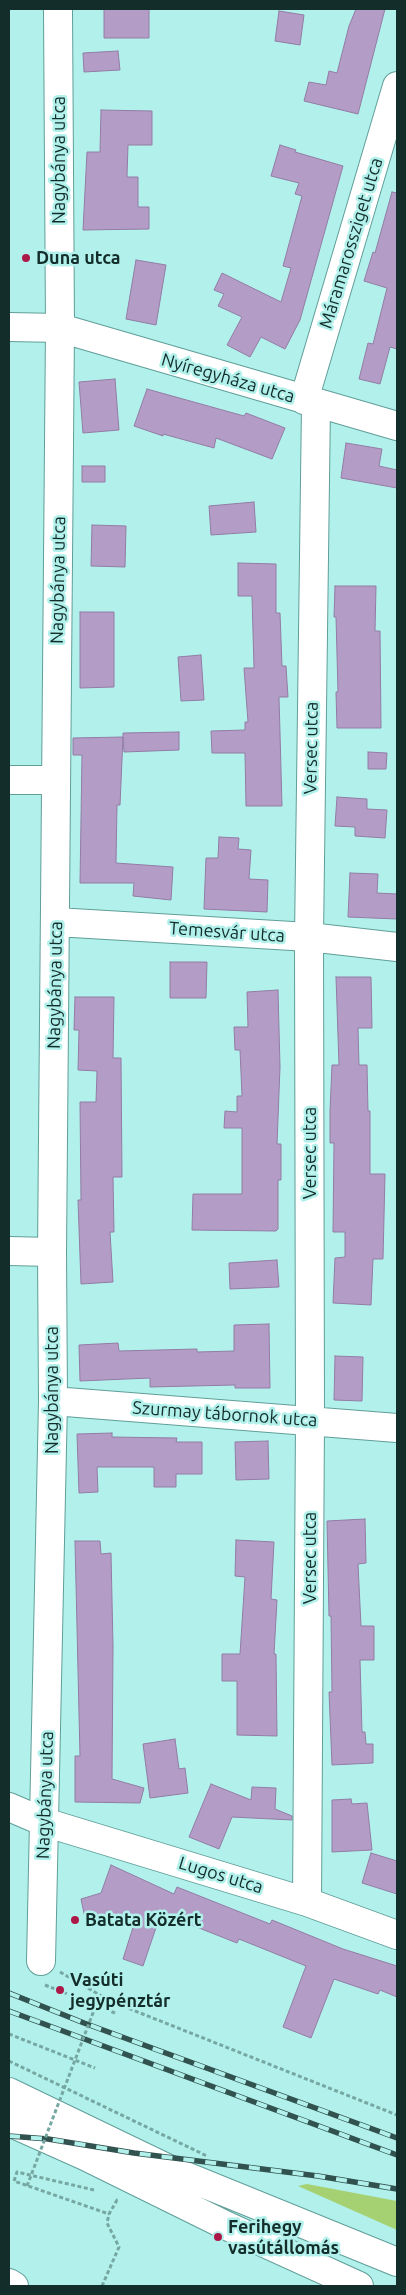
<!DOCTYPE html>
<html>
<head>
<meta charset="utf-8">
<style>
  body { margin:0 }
  #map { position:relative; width:406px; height:2295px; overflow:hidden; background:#b2f1eb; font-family:Ubuntu,sans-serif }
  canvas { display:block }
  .frame { position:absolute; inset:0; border:10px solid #132d2b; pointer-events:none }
</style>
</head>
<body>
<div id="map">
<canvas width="406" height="2295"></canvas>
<div class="frame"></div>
</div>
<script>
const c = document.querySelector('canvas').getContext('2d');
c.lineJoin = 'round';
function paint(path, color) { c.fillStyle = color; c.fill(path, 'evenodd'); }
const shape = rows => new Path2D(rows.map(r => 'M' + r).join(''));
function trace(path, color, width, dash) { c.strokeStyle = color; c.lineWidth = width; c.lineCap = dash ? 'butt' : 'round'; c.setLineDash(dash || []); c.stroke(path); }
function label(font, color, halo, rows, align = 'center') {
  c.font = font + ' Ubuntu,sans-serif'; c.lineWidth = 5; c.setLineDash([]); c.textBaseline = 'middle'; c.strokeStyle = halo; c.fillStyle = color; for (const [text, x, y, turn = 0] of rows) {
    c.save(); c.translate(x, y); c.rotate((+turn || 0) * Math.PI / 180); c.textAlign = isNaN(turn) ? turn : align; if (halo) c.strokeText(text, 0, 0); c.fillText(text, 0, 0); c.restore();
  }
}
const green = shape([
  [307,2184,397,2201,397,2230,298,2186]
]);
const building = shape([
  [104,9,149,9,149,38,104,38,104,9],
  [356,9,385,9,358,114,304,101,309,82,326,85,329,71,337,73,349,26,356,9],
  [279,11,304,15,300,45,275,41,279,11],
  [118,51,120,70,84,72,83,53,118,51],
  [101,110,152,111,152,145,128,145,127,177,138,177,138,207,149,207,149,229,83,230,87,152,100,152,101,110],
  [280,145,296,150,295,152,343,166,300,320,285,349,261,337,250,357,227,345,242,317,218,306,224,294,214,290,222,273,281,302,291,268,283,266,302,196,295,194,299,183,271,176,280,145],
  [392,192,397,193,397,349,390,347,380,384,359,379,368,343,373,344,387,288,364,281,373,252,375,253,392,192],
  [136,260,166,265,156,325,126,319,136,260],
  [115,379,119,430,83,433,79,382,115,379],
  [147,389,244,416,246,413,285,428,272,459,216,438,214,448,163,434,163,436,134,426,147,389],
  [346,443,382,449,379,466,397,470,397,488,341,478,346,443],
  [82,466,105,466,105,482,82,482,82,466],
  [254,502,256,532,211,535,209,506,254,502],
  [92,525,126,526,125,567,91,566,92,525],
  [238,563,276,564,276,613,280,613,282,666,286,666,288,697,279,697,282,806,246,806,245,753,212,753,211,731,245,730,245,722,248,722,244,668,254,668,252,596,238,596,238,563],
  [335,586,376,586,375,631,380,631,381,728,337,728,336,692,338,692,336,617,334,617,335,586],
  [80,612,114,612,114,687,80,688,80,612],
  [201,655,204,700,181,701,178,657,201,655],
  [179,732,179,750,124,752,123,737,120,805,117,805,116,863,173,867,171,900,133,896,134,883,80,883,82,755,73,755,73,738,123,737,123,733,179,732],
  [368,752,387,753,386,769,368,769,368,752],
  [337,797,367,799,367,809,387,810,385,838,355,836,355,827,335,826,337,797],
  [219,837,239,838,238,849,251,850,249,879,268,880,267,912,204,909,206,858,218,858,219,837],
  [350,873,378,874,377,893,397,894,397,919,348,917,350,873],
  [170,962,207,962,206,998,170,998,170,962],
  [336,977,371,977,372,1028,358,1028,359,1065,367,1065,368,1111,370,1111,370,1174,385,1174,383,1259,373,1259,371,1305,333,1303,335,1258,345,1257,345,1232,333,1232,334,1143,330,1143,330,1111,332,1065,339,1065,336,977],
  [278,990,280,1067,277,1144,281,1144,281,1180,278,1180,278,1229,276,1231,192,1230,193,1194,242,1194,242,1128,224,1128,225,1111,237,1112,237,1096,242,1096,240,1050,235,1050,234,1027,248,1027,247,992,278,990],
  [75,997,114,997,113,1058,121,1058,122,1177,113,1177,114,1232,110,1232,113,1282,81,1284,78,1200,81,1200,80,1102,96,1102,97,1071,78,1070,79,1030,74,1030,75,997],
  [277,1260,279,1287,230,1289,229,1263,277,1260],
  [269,1324,270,1388,235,1388,235,1385,150,1387,150,1378,80,1381,79,1345,118,1343,119,1351,197,1349,197,1352,234,1351,234,1325,269,1324],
  [335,1356,363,1357,362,1401,334,1400,335,1356],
  [112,1433,112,1437,177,1438,176,1442,202,1442,202,1474,176,1474,176,1487,154,1487,154,1467,97,1467,98,1492,79,1493,77,1434,112,1433],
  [268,1441,269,1479,236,1480,235,1442,268,1441],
  [365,1519,366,1563,358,1564,361,1626,374,1626,374,1660,360,1660,362,1732,365,1732,366,1744,373,1744,373,1763,332,1765,329,1692,332,1692,331,1616,329,1616,327,1521,365,1519],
  [236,1540,274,1542,271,1599,277,1600,274,1654,276,1654,277,1736,237,1735,237,1681,222,1681,222,1654,240,1654,245,1577,235,1576,236,1540],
  [75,1541,100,1541,101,1554,111,1553,113,1646,112,1779,144,1788,140,1803,75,1802,75,1756,80,1756,75,1541],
  [175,1739,179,1769,185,1768,188,1793,150,1798,143,1744,175,1739],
  [211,1784,251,1800,252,1787,276,1788,275,1809,292,1816,292,1820,232,1817,219,1849,189,1837,211,1784],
  [351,1799,352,1804,367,1803,372,1850,332,1852,332,1800,351,1799],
  [371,1853,397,1861,397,1894,362,1883,371,1853],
  [111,1865,174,1894,177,1887,270,1924,272,1920,343,1949,397,1966,397,1997,380,1990,378,1994,334,1979,311,2038,283,2027,306,1966,239,1939,237,1943,161,1913,143,1966,123,1959,135,1921,105,1917,85,1918,81,1899,101,1893,111,1865]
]);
const path = shape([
  [60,1972,110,2001,397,2115],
  [45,1985,115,2013],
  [9,2034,95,2068],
  [9,2061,207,2156],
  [94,2190,17,2172,14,2181,109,2214],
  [102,2286,119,2247,107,2223,109,2214,117,2200,119,2201]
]);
const minor = shape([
  [9,327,60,328,397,426],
  [304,400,397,86],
  [9,780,56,780],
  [56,922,309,937,397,947],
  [9,1251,52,1252],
  [53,1401,397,1428],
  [9,1807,44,1822,307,1902,397,1935],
  [307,1902,310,1420,309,937,316,404],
  [41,1961,53,1401,52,1252,60,328,58,9],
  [9,2283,14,2286]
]);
const major = shape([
  [9,2092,173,2171,397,2262],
  [9,2122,85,2156,227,2226,359,2286]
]);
const rail = shape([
  [9,1993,84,2023,397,2138],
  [9,2011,397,2155],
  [9,2136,48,2139,134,2153,318,2176,397,2189]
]);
const pathBridge = shape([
  [27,2186,96,2005]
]);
const markers = [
  [26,258,5,"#ac1949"],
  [75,1920,5,"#ac1949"],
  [60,1990,5,"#ac1949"],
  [218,2237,5,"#ac1949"]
];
const streetNames = [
  ["Nagybánya utca",59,160,-90],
  ["Máramarossziget utca",351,243,-73],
  ["Nyíregyháza utca",228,378,16],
  ["Nagybánya utca",58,580,-89],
  ["Versec utca",311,748,-89],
  ["Temesvár utca",227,932,4],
  ["Nagybánya utca",55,985,-89],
  ["Versec utca",310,1153,-90],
  ["Nagybánya utca",52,1390,-90],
  ["Szurmay tábornok utca",225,1414,4],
  ["Versec utca",310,1558,-90],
  ["Nagybánya utca",45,1795,-88],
  ["Lugos utca",221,1875,17]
];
const poiNames = [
  ["Duna utca",36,258],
  ["Batata Közért",85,1920],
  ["Vasúti",70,1980],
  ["jegypénztár",70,2001],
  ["Ferihegy",228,2227],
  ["vasútállomás",228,2248]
];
paint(green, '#a6d173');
paint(building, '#b39cc6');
trace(building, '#927ca4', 1);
trace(minor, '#609e99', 30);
trace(major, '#609e99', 30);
trace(path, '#76a7a2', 3, [4, 2.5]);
trace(minor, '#fff', 28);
trace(major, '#fff', 28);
trace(rail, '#31524f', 5.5);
trace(rail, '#b2f1eb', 4, [11]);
trace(pathBridge, '#76a7a2', 3, [4, 2.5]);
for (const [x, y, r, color] of markers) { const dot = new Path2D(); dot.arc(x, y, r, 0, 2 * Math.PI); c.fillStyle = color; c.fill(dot); trace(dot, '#b2f1eb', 2); }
label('18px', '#132d2b', '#b2f1eb', streetNames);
label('bold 18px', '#132d2b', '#b2f1eb', poiNames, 'left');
</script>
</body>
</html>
